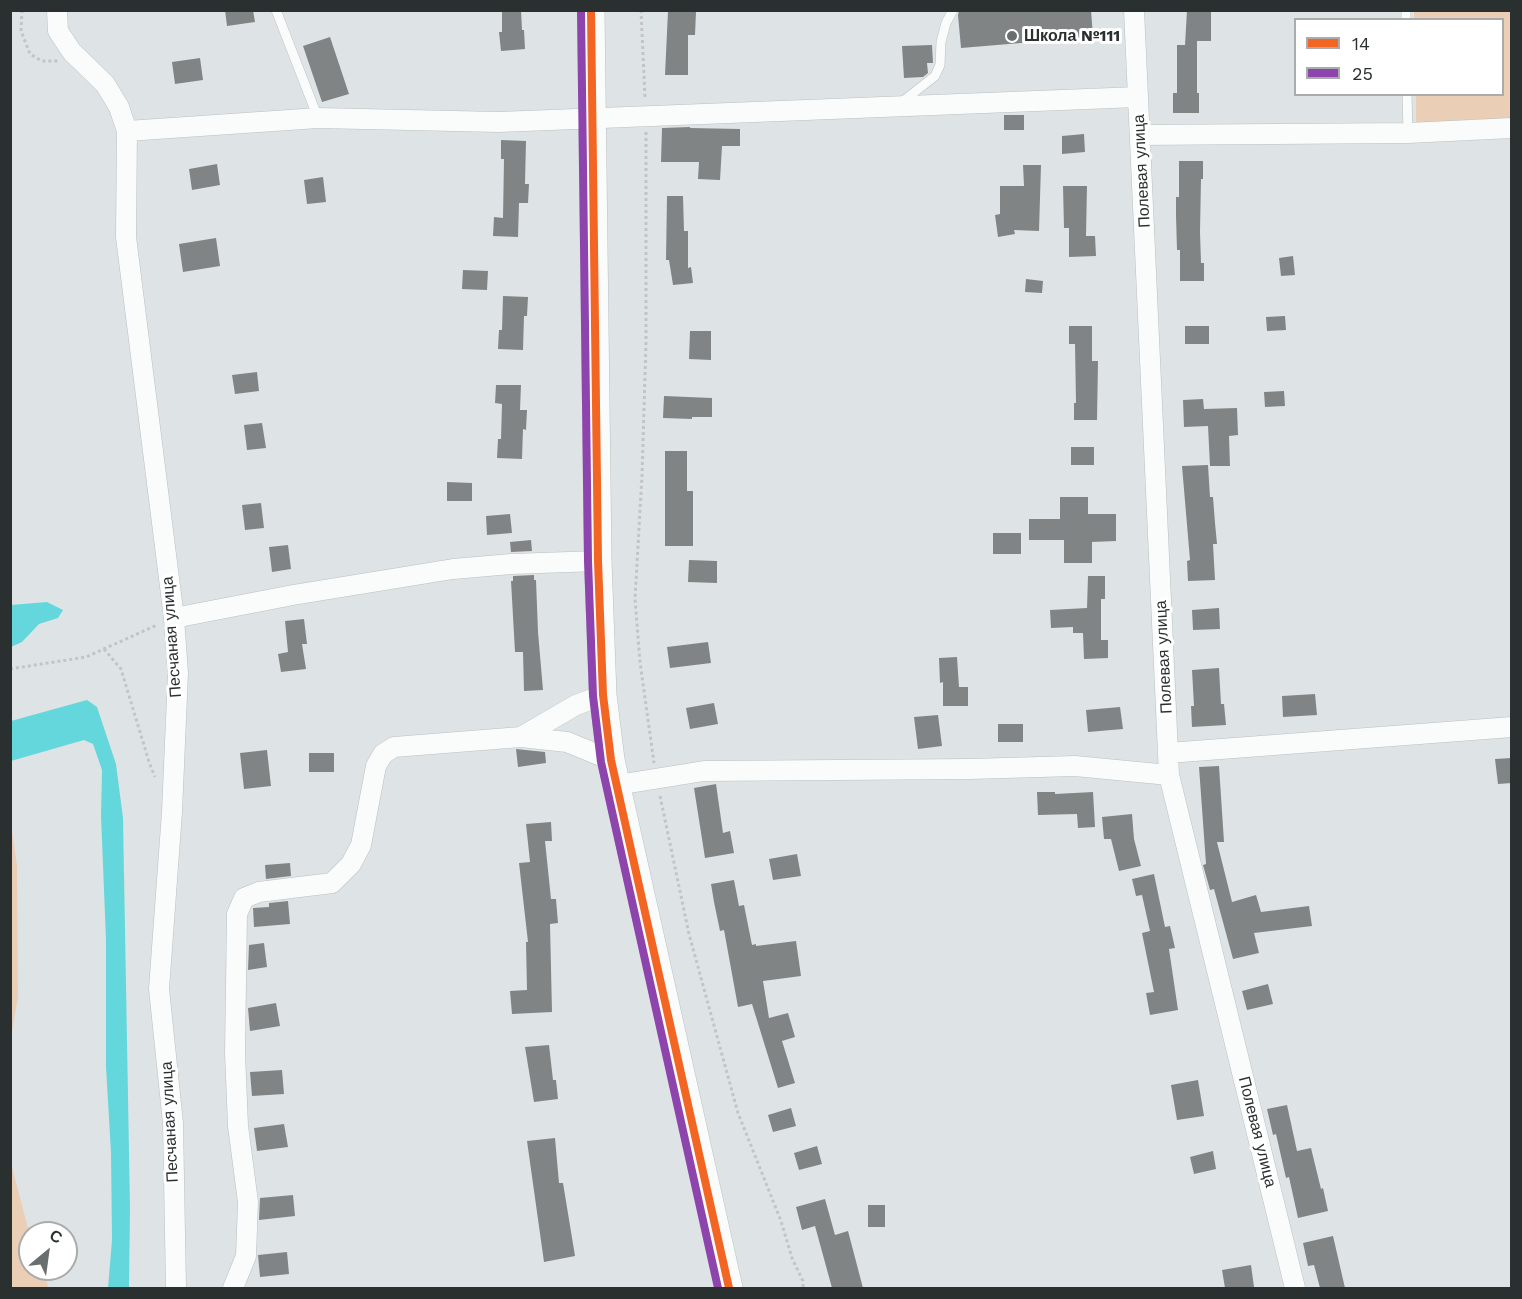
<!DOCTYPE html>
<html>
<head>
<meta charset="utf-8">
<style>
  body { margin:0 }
  #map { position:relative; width:1522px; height:1299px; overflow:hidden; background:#dee4e5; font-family:"Work Sans",sans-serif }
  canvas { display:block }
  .frame { position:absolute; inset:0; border:12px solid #2a2f2f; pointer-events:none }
  .legend { position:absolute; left:1294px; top:18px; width:210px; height:78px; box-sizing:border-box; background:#fff; border:2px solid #aaacac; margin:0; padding:8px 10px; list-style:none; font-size:18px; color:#2a2f2f }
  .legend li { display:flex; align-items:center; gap:12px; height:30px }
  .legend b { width:30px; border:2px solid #aaacac }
  .north { position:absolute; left:18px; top:1221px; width:60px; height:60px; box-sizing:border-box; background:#fff; border:2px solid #aaacac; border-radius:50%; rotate:29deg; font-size:16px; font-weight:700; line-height:24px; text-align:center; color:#2a2f2f }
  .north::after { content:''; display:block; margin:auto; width:21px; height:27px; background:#696e6f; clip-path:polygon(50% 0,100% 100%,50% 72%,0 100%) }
</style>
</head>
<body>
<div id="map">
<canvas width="1522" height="1299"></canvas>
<div class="frame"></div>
<ul class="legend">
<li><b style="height:8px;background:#f26522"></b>14</li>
<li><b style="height:8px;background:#8e44ad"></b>25</li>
</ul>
<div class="north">С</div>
</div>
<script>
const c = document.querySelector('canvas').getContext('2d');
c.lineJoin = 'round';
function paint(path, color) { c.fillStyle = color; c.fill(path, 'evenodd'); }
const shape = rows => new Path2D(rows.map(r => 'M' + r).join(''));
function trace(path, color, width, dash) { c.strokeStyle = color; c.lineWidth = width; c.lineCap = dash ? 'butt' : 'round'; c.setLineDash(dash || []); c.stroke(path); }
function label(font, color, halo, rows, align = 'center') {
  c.font = font + ' "Work Sans",sans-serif'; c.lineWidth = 6; c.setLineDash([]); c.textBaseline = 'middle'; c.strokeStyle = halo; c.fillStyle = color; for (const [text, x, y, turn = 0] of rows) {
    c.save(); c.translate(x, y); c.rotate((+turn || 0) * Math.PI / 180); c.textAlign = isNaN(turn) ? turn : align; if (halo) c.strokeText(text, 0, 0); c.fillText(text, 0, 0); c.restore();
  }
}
const green = shape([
  [1414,11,1511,11,1511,120,1416,123,1416,95,1502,94,1502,20,1414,19],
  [10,818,17,865,18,997,11,1037],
  [11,1163,30,1236,30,1269,42,1269,49,1288,11,1288]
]);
const water = shape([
  [47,602,63,610,58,618,39,624,22,642,11,647,11,605],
  [87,700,97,707,116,764,123,818,130,1208,129,1288,108,1288,112,1240,111,1153,106,1067,106,940,101,816,102,770,93,744,84,740,11,761,11,721]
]);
const building = shape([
  [225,10,253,10,255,22,227,26],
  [502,10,521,10,522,30,524,30,525,49,501,51,499,32,502,32],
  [970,10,1091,10,1093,37,961,48,958,15,959,11],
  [1187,10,1211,10,1211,41,1197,41,1197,93,1199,93,1199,113,1173,113,1173,93,1177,93,1177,45,1185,45],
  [668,11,696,12,695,35,688,35,688,75,665,75],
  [330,37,349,94,322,102,303,46],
  [932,45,933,63,927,63,928,73,923,77,904,78,902,46],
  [200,58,203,80,175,84,172,62],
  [1004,115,1024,115,1024,130,1004,130],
  [690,127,690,128,740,129,740,146,722,146,720,180,698,179,699,162,661,162,662,128],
  [1084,134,1085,152,1062,154,1062,136],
  [501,140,526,141,525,184,529,184,528,203,519,203,518,237,493,236,494,217,503,218,504,159,501,159],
  [1179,161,1203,161,1203,179,1201,179,1200,232,1201,263,1204,263,1204,281,1180,281,1180,250,1177,250,1176,216,1176,197,1179,197],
  [217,164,220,185,192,190,189,169],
  [1023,165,1041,165,1039,231,1014,230,1015,234,998,237,995,215,1000,214,1000,186,1024,186],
  [323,177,326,202,307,204,304,180],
  [1063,186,1087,186,1086,236,1095,236,1096,256,1069,257,1069,228,1064,228],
  [667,196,683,196,684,231,688,231,688,268,691,267,693,283,673,285,669,260,666,260],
  [216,238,220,266,183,272,179,244],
  [1293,256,1295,275,1281,276,1279,258],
  [463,270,488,271,487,290,462,289],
  [1026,279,1043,281,1042,293,1025,292],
  [503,296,528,297,527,316,524,316,523,350,498,349,499,330,502,330],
  [1285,316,1286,330,1267,331,1266,317],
  [1069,326,1092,326,1092,361,1098,361,1097,420,1074,420,1074,403,1076,403,1075,344,1069,344],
  [1185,326,1209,326,1209,344,1185,344],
  [690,331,711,331,711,360,689,359],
  [257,372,259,391,235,394,232,375],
  [496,385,521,385,520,410,527,410,526,430,523,429,522,459,497,458,498,439,501,439,502,404,495,403],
  [1284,391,1285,406,1265,407,1264,392],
  [664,396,712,398,712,417,692,417,692,419,663,418],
  [1203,399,1204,409,1237,408,1238,435,1229,436,1230,466,1210,466,1208,426,1184,427,1183,400],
  [262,423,266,448,247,450,244,425],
  [1071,447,1094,447,1094,465,1071,465],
  [665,451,687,451,687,491,693,491,693,546,665,546],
  [1208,465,1210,497,1213,497,1215,523,1217,544,1213,544,1215,580,1188,581,1187,561,1190,560,1182,466],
  [447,482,472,483,472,501,447,501],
  [1060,497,1088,497,1088,514,1116,514,1116,541,1092,542,1092,563,1064,563,1064,540,1029,540,1029,519,1060,519],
  [261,503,264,528,245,530,242,505],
  [510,514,512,533,487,535,486,516],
  [993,533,1021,533,1021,554,993,554],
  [531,540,532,551,511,552,510,542],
  [288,545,291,569,272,572,269,547],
  [689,560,717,561,717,583,688,582],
  [534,575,534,580,536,580,538,632,543,690,524,691,523,652,515,652,511,581,513,581,513,576],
  [1088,576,1105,576,1105,599,1101,599,1101,640,1108,640,1108,658,1084,659,1083,633,1073,633,1073,627,1051,628,1050,610,1087,608],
  [1219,608,1220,629,1193,630,1192,610],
  [304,619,307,644,302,644,306,669,281,672,278,654,288,652,285,621],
  [708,642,711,663,670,668,667,647],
  [957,657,959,687,968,687,968,706,943,706,943,682,940,683,939,658],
  [1219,668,1221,704,1224,704,1226,725,1192,727,1191,706,1194,706,1192,670],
  [1315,694,1317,715,1283,717,1282,696],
  [714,703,718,724,690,729,686,708],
  [1120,707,1123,729,1088,732,1086,710],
  [938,715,942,746,918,749,914,717],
  [998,724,1023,724,1023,742,998,742],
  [516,749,545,752,546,763,518,767],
  [267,750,271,786,244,789,240,753],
  [309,753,334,753,334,772,309,772],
  [1512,758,1512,783,1498,784,1495,759],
  [1219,766,1224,842,1217,842,1232,902,1256,895,1261,912,1309,906,1312,926,1254,933,1259,953,1233,959,1214,889,1210,890,1203,865,1206,864,1199,767],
  [716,784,723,833,730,831,734,853,705,858,694,788],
  [1037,792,1055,792,1055,794,1093,792,1095,827,1078,828,1077,814,1038,815],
  [1132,814,1134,839,1141,866,1119,871,1111,839,1104,839,1102,817],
  [551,822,552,841,545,841,551,899,556,899,558,923,550,924,552,1012,512,1014,510,991,527,990,526,942,528,942,519,863,530,862,526,824],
  [797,854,801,876,773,880,769,859],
  [290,863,291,876,266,879,265,865],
  [1154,874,1165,927,1170,926,1175,948,1169,949,1178,1010,1150,1015,1146,993,1154,992,1142,933,1150,931,1142,895,1136,896,1132,879],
  [734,880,739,906,744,905,752,945,756,944,756,946,796,941,801,976,763,981,769,1018,788,1013,795,1037,782,1041,795,1083,778,1088,752,1004,738,1007,724,930,720,931,714,902,711,884],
  [288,901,290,924,254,927,253,908,269,907,269,903],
  [264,943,267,967,248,970,249,945],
  [1268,984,1273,1004,1247,1010,1242,991],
  [276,1003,280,1026,250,1031,248,1008],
  [549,1045,553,1080,556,1080,558,1099,534,1102,525,1047],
  [282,1070,284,1094,252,1096,250,1072],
  [1198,1080,1204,1116,1177,1120,1171,1085],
  [1287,1105,1297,1151,1311,1148,1321,1189,1323,1188,1328,1211,1298,1218,1289,1177,1286,1178,1276,1134,1273,1135,1267,1109],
  [791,1108,796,1126,773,1132,768,1115],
  [284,1124,288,1147,257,1151,254,1128],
  [555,1138,559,1183,563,1183,575,1256,544,1262,527,1141],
  [817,1146,822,1164,799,1170,794,1153],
  [1213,1151,1216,1169,1194,1174,1190,1157],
  [293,1195,295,1216,259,1220,260,1198],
  [825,1199,835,1235,848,1231,863,1288,832,1288,815,1226,802,1230,796,1207],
  [868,1205,885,1205,885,1227,868,1227],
  [1333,1236,1345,1288,1320,1288,1314,1265,1308,1266,1303,1243],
  [287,1252,289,1274,260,1277,258,1255],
  [1251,1265,1254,1287,1225,1288,1222,1270]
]);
const path = shape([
  [22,10,21,31,30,54,42,61,58,61],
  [641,10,645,99],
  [646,132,646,342,642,475,635,599,640,662,654,763],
  [104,649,121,669,149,762,155,777],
  [10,669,86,657,157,625],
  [660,796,689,934,738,1113,781,1221,792,1258,803,1281,803,1288]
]);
const lane = shape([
  [276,10,318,118],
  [1406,10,1406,20],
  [1407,94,1408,133],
  [898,105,935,76,940,65,941,42,946,23,953,10]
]);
const street = shape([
  [57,10,58,31,72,52,105,84,119,107,127,131,126,237,174,618,178,673,172,812,159,989,173,1123,176,1288],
  [1134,10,1169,775,1295,1288],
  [127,131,318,118,499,122,1138,97],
  [1140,135,1408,133,1512,128],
  [174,618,293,595,453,569,511,564,598,561],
  [521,737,576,705,603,695],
  [1168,753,1512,727],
  [617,785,704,771,970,769,1075,766,1169,775],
  [233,1288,246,1256,248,1202,238,1126,235,1053,237,914,244,898,259,892,332,883,351,864,361,845,376,766,383,754,394,747,521,737,567,742,611,760]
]);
const secondary = shape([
  [591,10,598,561,603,695,611,760,729,1288]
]);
const bus1 = shape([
  [591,10,598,561,603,695,611,760,729,1288]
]);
const bus2 = shape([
  [581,10,588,561,593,696,601,762,718,1288]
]);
const markers = [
  [1012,36,6,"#696e6f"]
];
const poiNames = [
  ["Школа №111",1024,36]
];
const streetNames = [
  ["Полевая улица",1142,171,-93],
  ["Песчаная улица",172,637,-94],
  ["Полевая улица",1164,657,-93],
  ["Песчаная улица",170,1122,-93],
  ["Полевая улица",1257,1132,76]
];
paint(green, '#ebceb6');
paint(water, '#64d7dd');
paint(building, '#808485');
trace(lane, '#babfc0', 10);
trace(street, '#babfc0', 21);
trace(secondary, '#babfc0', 28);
trace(path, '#c3c4c4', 3, [3, 3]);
trace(lane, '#fafbfb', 9);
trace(street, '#fafbfb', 20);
trace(secondary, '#fafbfb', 27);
trace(bus1, '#f26522', 8);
trace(bus2, '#8e44ad', 8);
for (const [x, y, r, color] of markers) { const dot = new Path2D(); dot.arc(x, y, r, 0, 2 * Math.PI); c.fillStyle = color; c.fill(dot); trace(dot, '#fff', 2); }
label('bold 16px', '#2a2f2f', '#fff', poiNames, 'left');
label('16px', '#2a2f2f', '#fff', streetNames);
</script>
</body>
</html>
